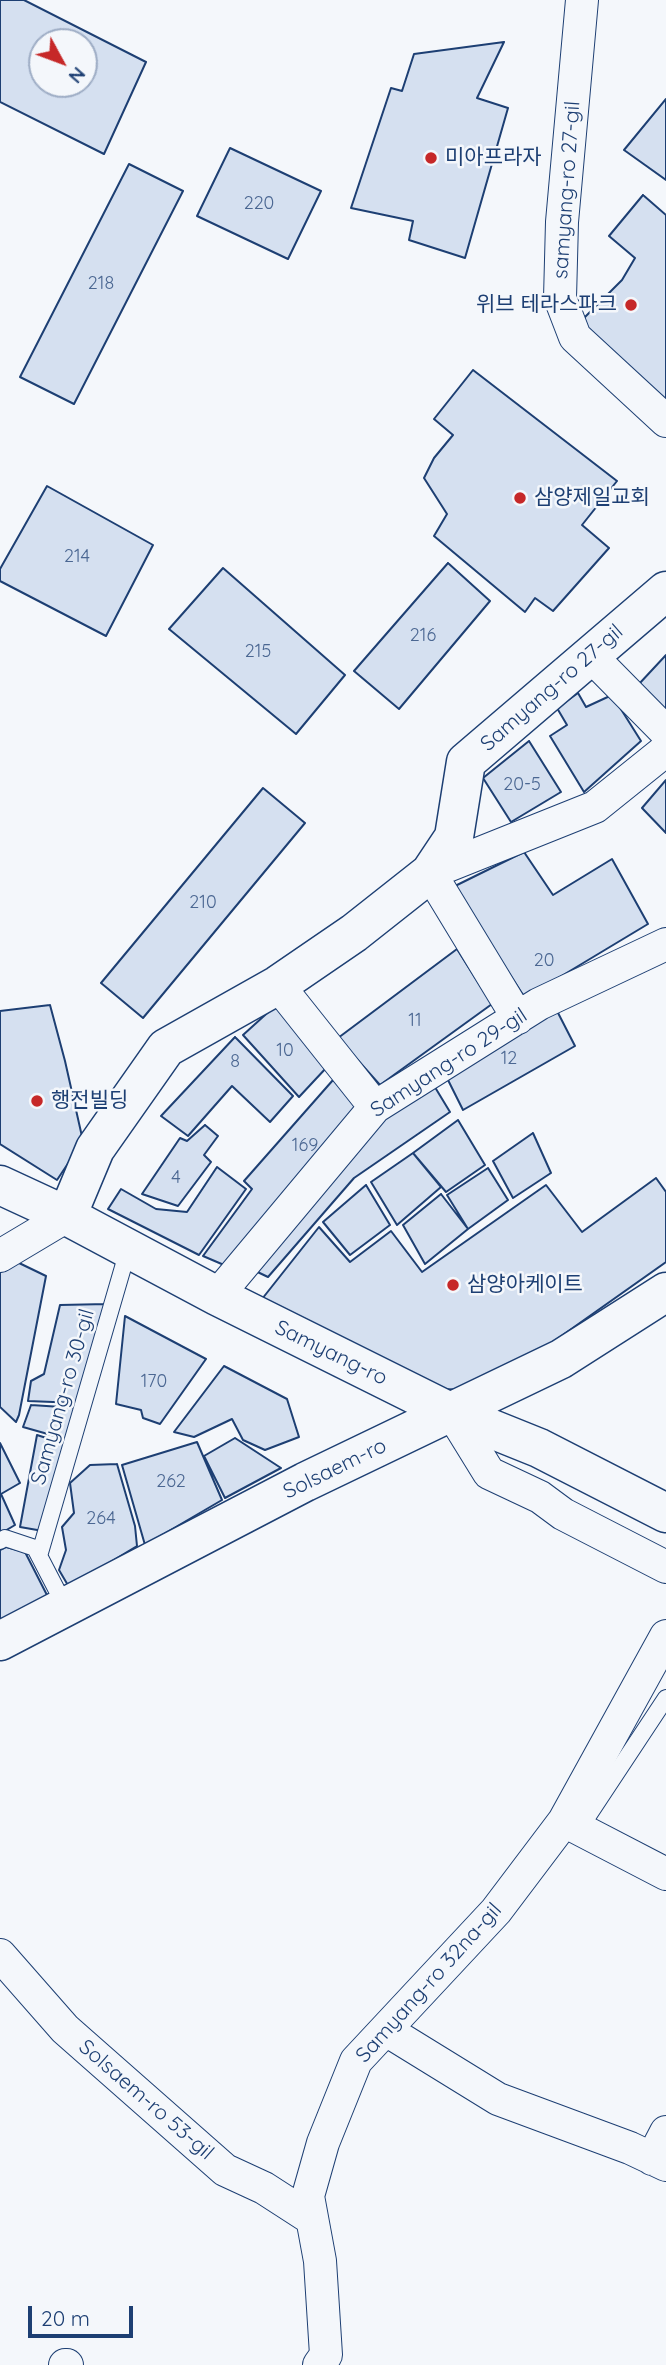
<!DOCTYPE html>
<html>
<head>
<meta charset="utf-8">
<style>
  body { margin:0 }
  #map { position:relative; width:666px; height:2365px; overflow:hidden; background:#f4f7fb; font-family:Quicksand,sans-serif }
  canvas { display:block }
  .north { position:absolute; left:28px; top:28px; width:70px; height:70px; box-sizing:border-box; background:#f4f7fb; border:2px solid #9eadc5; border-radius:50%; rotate:131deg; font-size:19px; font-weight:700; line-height:28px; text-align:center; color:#1d3f73 }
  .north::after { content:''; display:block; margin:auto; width:24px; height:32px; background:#c62828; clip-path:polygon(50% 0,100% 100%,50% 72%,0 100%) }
  .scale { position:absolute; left:28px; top:2306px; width:105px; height:32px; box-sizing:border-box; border:4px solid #1d3f73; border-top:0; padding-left:9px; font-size:21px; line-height:24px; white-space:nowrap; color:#1d3f73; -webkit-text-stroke:5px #f4f7fb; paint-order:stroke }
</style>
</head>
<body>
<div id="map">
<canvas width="666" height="2365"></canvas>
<div class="north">N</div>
<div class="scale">20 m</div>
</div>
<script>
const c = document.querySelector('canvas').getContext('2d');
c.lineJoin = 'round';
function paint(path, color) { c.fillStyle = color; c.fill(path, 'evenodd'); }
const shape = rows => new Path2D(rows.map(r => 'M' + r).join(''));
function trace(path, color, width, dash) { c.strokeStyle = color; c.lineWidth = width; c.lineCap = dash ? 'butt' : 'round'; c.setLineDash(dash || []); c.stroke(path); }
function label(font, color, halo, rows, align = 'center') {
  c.font = font + ' Quicksand,"Noto Sans KR",sans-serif'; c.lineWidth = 5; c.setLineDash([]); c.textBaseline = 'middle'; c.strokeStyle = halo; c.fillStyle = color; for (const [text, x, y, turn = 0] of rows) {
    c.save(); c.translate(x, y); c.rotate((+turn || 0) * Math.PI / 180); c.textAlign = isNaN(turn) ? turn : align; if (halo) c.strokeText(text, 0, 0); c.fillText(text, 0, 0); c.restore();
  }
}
const building = shape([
  [0,0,24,0,146,62,104,154,0,102,0,0],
  [42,42,84,42,84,84,42,84,42,42],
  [504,42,477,98,508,108,465,258,409,240,413,221,351,208,391,88,402,91,414,54,504,42],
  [666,99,666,180,624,150,666,99],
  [230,148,321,191,288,259,197,216,230,148],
  [129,164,183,191,74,404,20,377,129,164],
  [643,195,666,215,666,407,572,330,622,280,635,258,609,236,643,195],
  [473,370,617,481,582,525,609,548,553,611,535,598,525,612,434,536,447,514,424,478,434,458,453,435,434,419,473,370],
  [47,486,153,545,106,636,0,581,0,569,47,486],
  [448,563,490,601,399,709,354,671,448,563],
  [223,568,345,675,296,734,169,629,223,568],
  [666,655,666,712,639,684,666,655],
  [578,693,586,707,612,695,641,741,584,792,550,736,567,725,557,708,578,693],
  [529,741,561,792,511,822,483,778,529,741],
  [666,780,666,833,642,808,666,780],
  [263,788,305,823,143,1018,101,983,263,788],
  [524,852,553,895,612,859,648,924,525,998,453,887,524,852],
  [457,949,492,1004,380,1085,338,1038,457,949],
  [50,1005,65,1061,83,1141,57,1180,0,1144,0,1011,50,1005],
  [275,1006,327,1067,299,1097,243,1035,275,1006],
  [555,1007,575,1046,463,1110,444,1072,555,1007],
  [235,1037,293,1096,270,1122,232,1086,188,1136,161,1116,235,1037],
  [430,1079,450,1112,354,1178,268,1277,247,1267,381,1110,430,1079],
  [333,1080,364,1111,231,1268,203,1256,252,1189,244,1181,333,1080],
  [458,1120,485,1165,446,1192,413,1153,458,1120],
  [205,1125,218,1136,204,1155,211,1162,178,1206,142,1194,180,1138,187,1141,205,1125],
  [533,1133,551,1173,513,1198,493,1161,533,1133],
  [413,1153,441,1187,397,1225,371,1182,413,1153],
  [217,1167,246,1189,199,1255,108,1209,121,1189,156,1209,187,1212,217,1167],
  [488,1168,508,1200,468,1229,447,1195,488,1168],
  [656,1178,666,1192,666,1262,485,1390,433,1389,262,1299,319,1227,350,1262,391,1231,422,1272,546,1185,582,1232,656,1178],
  [366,1185,390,1225,350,1255,323,1222,366,1185],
  [441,1194,468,1229,425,1264,403,1225,441,1194],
  [17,1262,46,1276,19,1415,16,1422,0,1407,0,1266,17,1262],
  [107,1304,78,1403,28,1401,31,1381,44,1374,60,1305,107,1304],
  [125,1316,206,1359,160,1424,143,1418,141,1410,116,1404,125,1316],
  [224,1366,287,1399,299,1437,265,1450,243,1440,232,1419,194,1437,174,1432,224,1366],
  [31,1405,77,1408,69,1440,23,1427,31,1405],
  [37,1435,65,1444,43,1531,20,1527,37,1435],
  [235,1438,281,1468,225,1498,204,1456,235,1438],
  [197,1442,222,1500,145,1545,122,1465,197,1442],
  [0,1443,20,1483,1,1494,15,1525,0,1534,0,1443],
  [117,1464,135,1526,137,1546,69,1587,59,1570,66,1550,62,1527,74,1513,70,1483,90,1465,117,1464],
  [6,1547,25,1552,50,1601,0,1625,0,1550,6,1547]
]);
const service = shape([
  [0,1541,5,1538,35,1548,65,1606],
  [39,1556,128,1250],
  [580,1828,666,1698]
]);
const minor = shape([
  [582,0,562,222,560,298,575,337,666,421],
  [590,655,666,732],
  [278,985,375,1107],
  [518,1018,430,873,595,807,666,750],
  [0,1256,67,1216],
  [217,1296,375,1107,539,1004,666,944],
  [452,1413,489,1473,540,1497,563,1514,666,1567],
  [564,1821,666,1874],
  [0,1955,65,2029,225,2170,264,2188,312,2219],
  [386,2030,498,2099,630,2148,666,2165],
  [652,2159,666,2132],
  [65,2365,67,2365],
  [319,2365,326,2355,320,2261,308,2196,323,2143,356,2061,496,1911,564,1821,666,1636]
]);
const tertiary = shape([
  [67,1216,95,1149,166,1048,278,985,354,933,430,873,454,837,466,762,666,591]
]);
const secondary = shape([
  [0,1185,67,1216,217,1296,452,1413,539,1448,666,1513],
  [0,1641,305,1482,561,1359,666,1292]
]);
const markers = [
  [431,158,7,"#c62828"],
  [631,305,7,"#c62828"],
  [520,498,7,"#c62828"],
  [37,1101,7,"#c62828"],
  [453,1285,7,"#c62828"]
];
const numberNames = [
  ["220",259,204],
  ["218",101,284],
  ["214",77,557],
  ["216",423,636],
  ["215",258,652],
  ["20-5",522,785],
  ["210",203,903],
  ["20",544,961],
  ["11",415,1021],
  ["10",285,1051],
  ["12",509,1059],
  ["8",235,1062],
  ["169",305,1146],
  ["4",176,1178],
  ["170",154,1382],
  ["262",171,1482],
  ["264",101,1519]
];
const poiNames = [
  ["미아프라자",445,158],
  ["위브 테라스파크",617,305,"right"],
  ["삼양제일교회",534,498],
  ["행전빌딩",51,1101],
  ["삼양아케이트",467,1285]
];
const streetNames = [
  ["samyang-ro 27-gil",567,190,-86],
  ["Samyang-ro 27-gil",552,688,-41],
  ["Samyang-ro 29-gil",449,1063,-33],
  ["Samyang-ro",331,1353,26],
  ["Samyang-ro 30-gil",63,1397,-74],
  ["Solsaem-ro",335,1469,-26],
  ["Samyang-ro 32na-gil",429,1983,-48],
  ["Solsaem-ro 53-gil",146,2100,41]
];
paint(building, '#d5e0f0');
trace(building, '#1d3f73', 2);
trace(service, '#1d3f73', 18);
trace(minor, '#1d3f73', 34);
trace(tertiary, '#1d3f73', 41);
trace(secondary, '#1d3f73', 41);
trace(service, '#f4f7fb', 16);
trace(minor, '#f4f7fb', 32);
trace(tertiary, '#f4f7fb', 38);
trace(secondary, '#f4f7fb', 38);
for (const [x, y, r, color] of markers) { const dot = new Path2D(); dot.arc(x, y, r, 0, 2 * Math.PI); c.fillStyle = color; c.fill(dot); trace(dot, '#f4f7fb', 2.5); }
label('18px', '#4b6792', null, numberNames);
label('21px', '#1d3f73', '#f4f7fb', poiNames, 'left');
label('21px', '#1d3f73', '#f4f7fb', streetNames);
</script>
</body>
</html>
